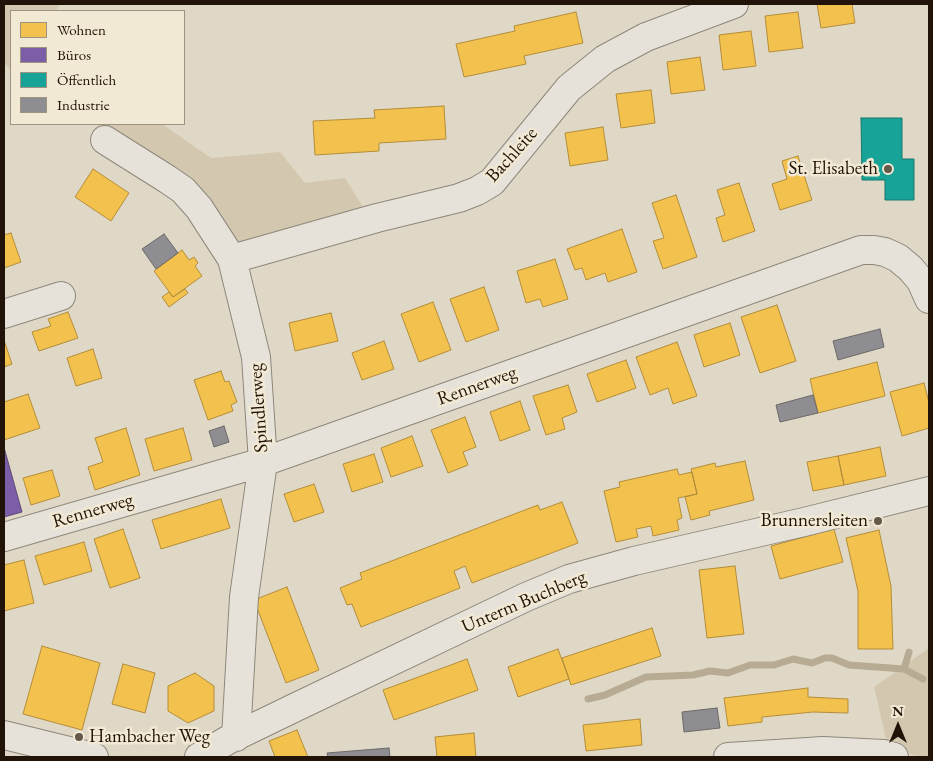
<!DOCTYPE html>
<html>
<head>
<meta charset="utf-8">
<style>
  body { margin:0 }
  #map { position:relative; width:933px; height:761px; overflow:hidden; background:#e0d8c6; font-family:"EB Garamond",serif }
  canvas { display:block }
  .frame { position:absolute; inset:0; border:5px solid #211307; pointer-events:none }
  .legend { position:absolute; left:10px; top:10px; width:175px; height:115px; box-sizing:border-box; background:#f1e9d3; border:1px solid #9e9381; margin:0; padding:6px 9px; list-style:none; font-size:15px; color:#211307 }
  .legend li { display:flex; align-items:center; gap:10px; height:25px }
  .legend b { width:25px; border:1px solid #9e9381 }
  .north { position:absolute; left:873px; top:701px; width:50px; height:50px; -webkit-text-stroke:4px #f1e9d3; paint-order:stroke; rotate:0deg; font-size:14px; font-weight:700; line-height:20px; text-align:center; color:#211307 }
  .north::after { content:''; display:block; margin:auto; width:18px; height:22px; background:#211307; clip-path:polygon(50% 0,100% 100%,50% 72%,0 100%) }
</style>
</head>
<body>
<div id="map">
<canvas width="933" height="761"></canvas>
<div class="frame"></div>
<ul class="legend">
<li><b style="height:14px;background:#f2c14e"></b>Wohnen</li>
<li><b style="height:14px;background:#7b5ea7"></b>Büros</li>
<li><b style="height:14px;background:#17a398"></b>Öffentlich</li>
<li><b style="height:14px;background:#8d8d92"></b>Industrie</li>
</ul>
<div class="north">N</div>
</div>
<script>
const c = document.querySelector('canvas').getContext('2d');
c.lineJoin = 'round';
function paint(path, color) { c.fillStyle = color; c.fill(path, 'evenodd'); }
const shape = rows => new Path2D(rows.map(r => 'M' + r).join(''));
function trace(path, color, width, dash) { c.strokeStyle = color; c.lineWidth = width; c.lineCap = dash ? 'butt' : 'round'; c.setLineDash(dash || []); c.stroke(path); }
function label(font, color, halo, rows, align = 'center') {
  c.font = font + ' "EB Garamond",serif'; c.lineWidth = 5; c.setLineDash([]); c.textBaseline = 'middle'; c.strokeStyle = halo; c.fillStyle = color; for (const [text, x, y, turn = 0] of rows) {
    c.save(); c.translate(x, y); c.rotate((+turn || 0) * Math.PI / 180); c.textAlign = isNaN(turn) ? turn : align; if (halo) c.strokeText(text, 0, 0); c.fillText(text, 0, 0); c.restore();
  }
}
const green = shape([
  [4,4,60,4,56,11,11,11,11,70,4,63],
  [94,124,162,124,211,158,280,152,305,183,345,178,365,210,242,249,110,130],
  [929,648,929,757,917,757,887,743,874,687]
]);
const homes = shape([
  [817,4,852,4,855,23,821,28,817,4],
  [576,12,583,43,524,56,526,64,464,77,456,44,515,31,514,26,576,12],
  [798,12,803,48,769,52,765,16,798,12],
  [751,31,756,66,723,70,719,35,751,31],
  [700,57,705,90,671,94,667,62,700,57],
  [651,90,655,123,621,128,616,94,651,90],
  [444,106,446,139,379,143,379,151,315,155,313,121,375,118,374,110,444,106],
  [603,127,608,160,570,166,565,133,603,127],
  [798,156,812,200,780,210,772,184,787,179,782,161,798,156],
  [93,169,129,193,111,221,75,197,93,169],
  [739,183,755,231,723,242,716,218,725,215,717,190,739,183],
  [676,195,697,257,663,269,653,241,664,238,652,203,676,195],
  [622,229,637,272,608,282,605,273,586,280,582,268,575,270,567,249,622,229],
  [11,233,21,262,4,268,4,235,11,233],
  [182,250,189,260,194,257,198,263,195,266,202,276,173,297,154,271,182,250],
  [555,259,568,299,543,307,540,299,526,303,517,271,555,259],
  [484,287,499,330,466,342,450,299,484,287],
  [185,289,188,293,169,307,162,297,169,292,173,297,185,289],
  [433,302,451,350,419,362,401,314,433,302],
  [777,305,796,361,760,373,741,317,777,305],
  [68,312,78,338,39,351,32,332,51,326,48,319,68,312],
  [331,313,338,341,295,351,289,323,331,313],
  [730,323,740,355,704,367,694,335,730,323],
  [4,340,12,364,4,367,4,340],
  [384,341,394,369,362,380,352,353,384,341],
  [677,342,697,396,673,404,668,388,650,395,636,357,677,342],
  [93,349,102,378,76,386,67,358,93,349],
  [626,360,636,388,597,402,587,374,626,360],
  [877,362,885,396,818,413,810,379,877,362],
  [221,371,225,382,229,381,237,402,231,405,233,411,208,420,194,380,221,371],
  [924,383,929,403,929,428,902,436,890,392,924,383],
  [568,385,577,412,562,418,565,429,546,435,533,396,568,385],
  [28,394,40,428,4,440,4,402,28,394],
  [520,401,530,430,500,441,490,412,520,401],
  [465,417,476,447,463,452,468,465,448,473,431,430,465,417],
  [126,428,140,475,95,490,88,467,103,462,95,438,126,428],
  [183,428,192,460,154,471,145,439,183,428],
  [412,436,423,466,391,477,381,448,412,436],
  [880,447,886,476,844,485,838,456,880,447],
  [374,454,383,482,352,492,343,464,374,454],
  [838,456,844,485,813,491,807,462,838,456],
  [745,461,754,500,709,511,710,515,691,520,685,497,697,494,691,469,715,463,716,467,745,461],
  [677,469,679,475,692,472,697,494,678,498,682,518,677,520,679,530,653,536,651,526,636,529,638,537,616,542,604,491,620,487,619,482,677,469],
  [52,470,60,496,31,505,23,478,52,470],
  [314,484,324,512,294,522,284,494,314,484],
  [221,499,230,528,161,549,152,520,221,499],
  [562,502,578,543,472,583,465,566,454,571,460,588,361,627,352,604,347,605,340,588,362,579,360,573,538,505,540,510,562,502],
  [123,529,140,578,110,588,94,539,123,529],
  [834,529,843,562,780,579,771,546,834,529],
  [879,530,891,586,893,649,858,649,858,591,846,538,879,530],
  [84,542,92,571,44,585,35,556,84,542],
  [24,560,34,603,4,611,4,565,24,560],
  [735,566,744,634,707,638,699,570,735,566],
  [287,587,319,670,286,683,254,600,287,587],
  [652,628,661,656,571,685,562,658,652,628],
  [42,646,100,663,82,730,23,714,42,646],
  [558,649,569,679,518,697,508,667,558,649],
  [467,659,478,690,394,720,383,690,467,659],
  [123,664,155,673,145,713,112,704,123,664],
  [195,673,214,686,214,711,188,723,168,711,168,686,195,673],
  [808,688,808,697,848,699,848,713,813,712,762,717,762,722,728,726,724,698,808,688],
  [640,719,642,745,586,751,583,725,640,719],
  [297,730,308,757,275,757,269,741,297,730],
  [474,733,476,757,437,757,435,737,474,733]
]);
const offices = shape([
  [5,451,22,512,4,517,4,452,5,451]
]);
const public = shape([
  [861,118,902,118,902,159,914,159,914,200,885,200,885,180,862,180,861,118]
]);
const industry = shape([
  [164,234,178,253,156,269,142,249,164,234],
  [880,329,884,347,838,360,833,341,880,329],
  [813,395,818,413,780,422,776,405,813,395],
  [224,426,229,442,214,447,209,431,224,426],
  [717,708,720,728,684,732,682,712,717,708],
  [389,748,390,757,328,757,327,753,389,748]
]);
const stream = shape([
  [904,669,909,652],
  [588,699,605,695,646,677,693,675,710,671,728,673,750,665,774,665,793,659,812,663,825,658,832,658,849,665,904,669,923,679]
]);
const minor = shape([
  [105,140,167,179,183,190,199,208,232,259,256,357,263,462,244,597,236,737],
  [232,259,377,218,459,198,477,191,492,182,569,88,605,59,646,37,734,4],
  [4,314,61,296],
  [4,537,263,462,861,250,874,250,885,252,898,258,911,269,921,281,929,299],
  [4,735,94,757],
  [199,757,228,740,294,708,526,597,569,579,634,561,804,522,929,491],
  [728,757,823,751,884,754,894,757]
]);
const markers = [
  [888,169,5,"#64584a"],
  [878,521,5,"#64584a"],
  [79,737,5,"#64584a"]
];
const streetNames = [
  ["Bachleite",512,155,-48],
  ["Rennerweg",477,386,-20],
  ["Spindlerweg",259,408,-94],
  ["Rennerweg",93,511,-16],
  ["Unterm Buchberg",524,602,-23]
];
const poiNames = [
  ["St. Elisabeth",878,169],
  ["Brunnersleiten",868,521],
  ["Hambacher Weg",89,737,"left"]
];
paint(green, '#d3c8af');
paint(homes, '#f2c14e');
trace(homes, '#b38d39', 1);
paint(offices, '#7b5ea7');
trace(offices, '#604877', 1);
paint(public, '#17a398');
trace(public, '#1a786c', 1);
paint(industry, '#8d8d92');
trace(industry, '#6d6868', 1);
trace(stream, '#b7ab94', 7);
trace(minor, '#8d877b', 30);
trace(minor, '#e6e2da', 28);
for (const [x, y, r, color] of markers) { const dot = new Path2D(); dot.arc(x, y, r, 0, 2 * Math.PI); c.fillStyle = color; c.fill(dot); trace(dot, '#f1e9d3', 2); }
label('19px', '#211307', '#f1e9d3', streetNames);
label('19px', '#211307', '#f1e9d3', poiNames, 'right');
</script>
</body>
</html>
